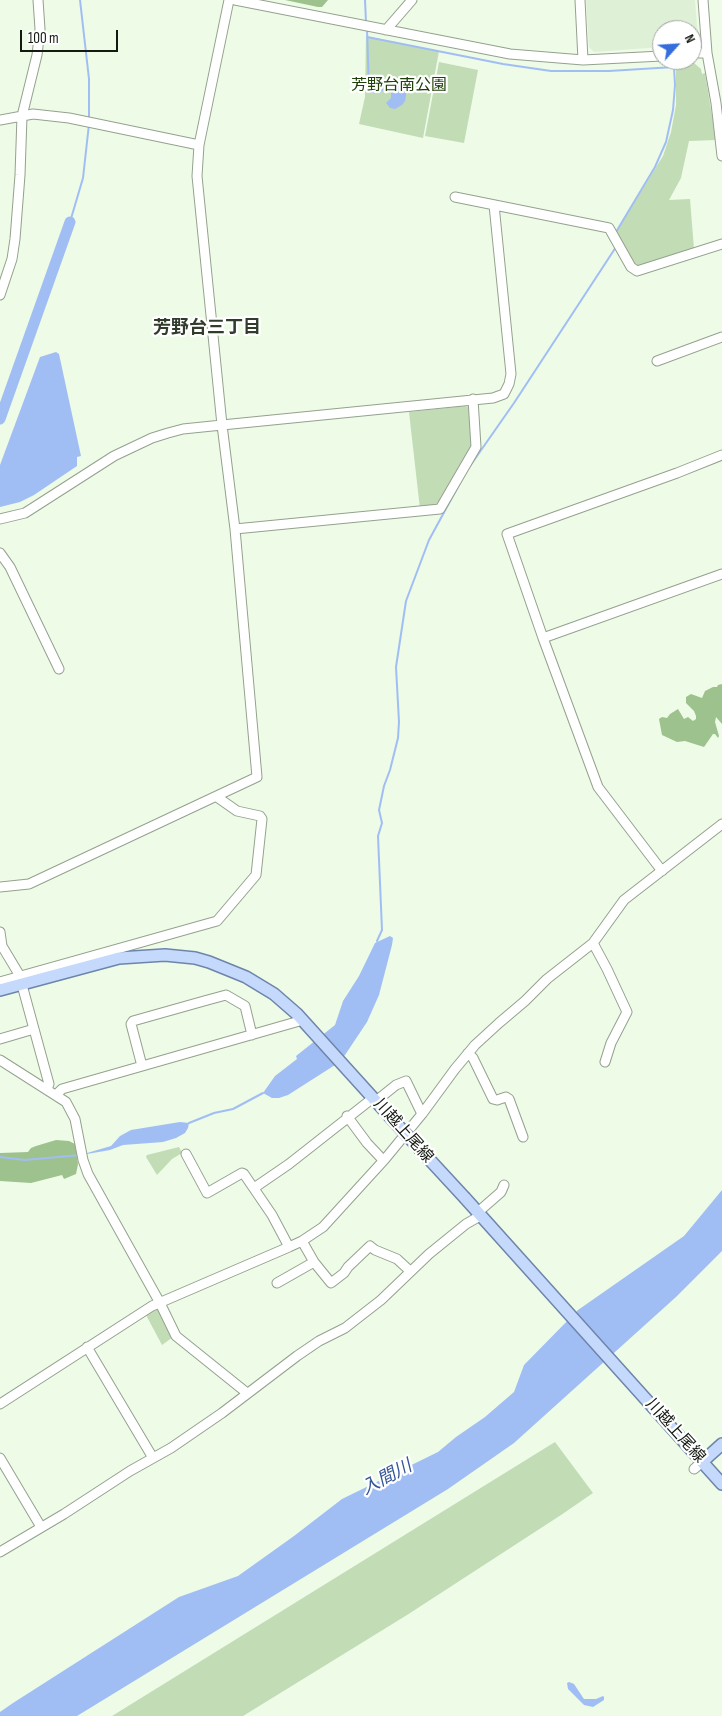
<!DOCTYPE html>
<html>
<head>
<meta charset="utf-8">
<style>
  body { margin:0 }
  #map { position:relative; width:722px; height:1716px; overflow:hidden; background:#edfbe7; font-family:"Sofia Sans Condensed",sans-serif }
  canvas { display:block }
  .north { position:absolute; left:652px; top:20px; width:50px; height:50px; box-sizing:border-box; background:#fff; border:1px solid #a1a3a0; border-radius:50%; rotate:64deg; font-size:14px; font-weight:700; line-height:20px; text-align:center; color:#141912 }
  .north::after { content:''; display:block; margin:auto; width:18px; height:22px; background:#366ddc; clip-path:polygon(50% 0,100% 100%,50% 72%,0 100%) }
  .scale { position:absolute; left:20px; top:30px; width:98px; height:22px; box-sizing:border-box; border:2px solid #141912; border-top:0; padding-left:6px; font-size:15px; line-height:18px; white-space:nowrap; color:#141912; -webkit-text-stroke:4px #fff; paint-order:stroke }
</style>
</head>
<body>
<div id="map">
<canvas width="722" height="1716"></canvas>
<div class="north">N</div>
<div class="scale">100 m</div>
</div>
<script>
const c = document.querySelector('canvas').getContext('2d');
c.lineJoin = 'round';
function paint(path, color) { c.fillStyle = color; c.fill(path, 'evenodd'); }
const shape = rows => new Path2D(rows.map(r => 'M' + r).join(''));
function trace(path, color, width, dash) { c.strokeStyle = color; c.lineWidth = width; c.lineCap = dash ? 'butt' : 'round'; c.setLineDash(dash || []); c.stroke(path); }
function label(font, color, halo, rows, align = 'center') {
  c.font = font + ' "Sofia Sans Condensed","Noto Sans JP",sans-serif'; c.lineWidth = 4.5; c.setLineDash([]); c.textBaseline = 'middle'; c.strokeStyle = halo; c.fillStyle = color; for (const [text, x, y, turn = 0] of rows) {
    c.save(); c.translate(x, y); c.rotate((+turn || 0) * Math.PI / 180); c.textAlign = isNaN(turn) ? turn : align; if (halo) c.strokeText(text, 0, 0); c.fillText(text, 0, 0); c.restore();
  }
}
const built = shape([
  [586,0,695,0,698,37,692,45,692,30,662,30,662,47,594,52,589,47]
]);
const green = shape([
  [366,36,439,51,423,138,359,124,365,97],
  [439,62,478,70,464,143,425,136],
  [694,63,701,69,702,74,705,73,716,140,689,141,681,178,669,200,690,199,694,249,645,265,635,265,615,234,663,156,671,132,676,105,676,65],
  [465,406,470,408,475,447,438,506,420,509,409,412],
  [179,1147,182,1153,172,1159,157,1175,146,1157,147,1155],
  [157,1309,159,1309,173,1337,162,1345,146,1315],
  [555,1442,593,1493,561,1515,407,1615,243,1716,112,1716]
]);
const forest = shape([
  [285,0,328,0,322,7,318,7],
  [722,684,722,724,716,717,715,722,719,736,718,738,715,734,713,734,704,747,685,741,677,742,662,735,659,719,662,717,667,718,670,714,678,709,684,719,688,717,693,721,696,719,696,716,694,711,686,703,686,697,691,694,702,698,705,691,713,687,717,687,718,685],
  [56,1140,69,1141,75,1144,78,1164,76,1174,64,1179,62,1175,31,1183,0,1181,0,1153,28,1152,31,1148,36,1146]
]);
const water = shape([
  [389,78,401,81,407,90,405,101,402,105,395,109,390,108,386,103,391,98,391,92,388,90,382,90,384,82],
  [56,352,59,354,81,456,77,457,77,466,34,495,20,502,0,507,0,465,40,357],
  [390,936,393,938,392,945,379,995,367,1022,345,1055,335,1065,288,1095,279,1098,272,1098,263,1093,275,1076,297,1059,296,1056,335,1025,343,1001,359,976,375,943],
  [180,1122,189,1123,188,1128,185,1133,176,1138,163,1142,123,1145,110,1150,87,1154,87,1153,111,1146,120,1136,131,1130],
  [722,1190,722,1251,676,1297,514,1443,448,1489,77,1716,0,1716,0,1712,13,1703,179,1597,238,1576,294,1536,342,1499,438,1452,456,1437,485,1417,514,1392,524,1365,578,1310,684,1236],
  [569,1682,574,1684,584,1699,596,1699,603,1696,604,1697,604,1700,593,1707,584,1705,568,1689,567,1683]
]);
const stream = shape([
  [80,0,89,79,89,120],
  [365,0,366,22],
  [367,29,369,91,378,93,384,89],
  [367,37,503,64,551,71,609,71,674,67,675,85,673,110,666,142,655,167,616,232],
  [70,222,83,178,89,124],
  [470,466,514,403,616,247],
  [377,941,382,930,378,836,382,823,379,810,384,786,390,770,398,738,399,722,396,667,406,601,429,540,460,483],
  [189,1123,214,1113,233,1109,263,1093],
  [0,1157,25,1160,80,1155]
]);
const river = shape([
  [0,419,70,222]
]);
const minor = shape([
  [235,0,510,54,583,60,662,56],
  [580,0,583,60],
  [703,0,707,53,716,103,722,156],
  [386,30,412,0],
  [692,53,707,53],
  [0,120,33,114,69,118,199,145],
  [455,197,609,228,631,267,637,271,722,244],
  [0,295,12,259,15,239,20,175,22,116,37,55,40,29,38,0],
  [657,361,722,337],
  [0,519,25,513,114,456,152,438,168,433,183,429,222,425,493,398,504,394,509,384,511,374,494,205],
  [235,529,440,509,476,447,473,399],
  [0,553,10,567,59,669],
  [543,638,507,534,677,473,722,455],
  [662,871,598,787,543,638,722,574],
  [0,887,29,884,257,777,235,529,222,425,197,176,199,145,229,0],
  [0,932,2,946,20,976,22,985,49,1084,47,1089],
  [593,943,607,969,627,1012,611,1043,605,1062],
  [0,982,217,921,256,875,262,819,260,816,237,811,217,797],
  [0,1039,34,1029],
  [468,1053,473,1058,493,1099,497,1100,506,1097,509,1099,523,1137],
  [0,1060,66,1102,75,1119,83,1160,88,1174,160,1303,176,1336,247,1393],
  [142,1066,131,1024,133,1021,204,1001,226,995,245,1006,252,1035],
  [56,1095,62,1089,303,1020],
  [376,1101,396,1085,406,1081,422,1114],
  [347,1116,367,1143,383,1160],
  [186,1154,207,1193,242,1173,244,1174,272,1215,289,1247],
  [254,1188,289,1164,373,1098],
  [477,1213,501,1192,504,1185],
  [302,1241,314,1262,331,1283,344,1273,348,1267,370,1246,375,1250,397,1259,410,1271],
  [277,1283,314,1262],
  [87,1347,153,1458],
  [0,1404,152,1306,289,1247,302,1241,323,1227,385,1159,422,1114,455,1069,475,1045,499,1023,525,1001,547,979,593,943,624,900,722,824],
  [0,1458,41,1527],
  [694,1469,702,1462],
  [0,1552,64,1514,130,1471,171,1448,222,1413,297,1356,319,1341,345,1328,381,1300,429,1254,466,1224,480,1216]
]);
const major = shape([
  [0,990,119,958,165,955,195,958,209,962,246,977,274,994,297,1014,392,1119],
  [465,1198,722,1484],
  [702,1462,722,1444]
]);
const majorBridge = shape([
  [392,1119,465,1198]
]);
const parkNames = [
  ["芳野台南公園",399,86]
];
const streetNames = [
  ["川越上尾線",403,1131,48],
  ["川越上尾線",675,1431,48]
];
const neighbourhoodNames = [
  ["芳野台三丁目",207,328]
];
const waterNames = [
  ["入間川",387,1478,-28]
];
paint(built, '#def1d6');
paint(green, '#c2dcb6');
paint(forest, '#9ec28d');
paint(water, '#a1bef4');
trace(stream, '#a1bef4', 2);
trace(river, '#a1bef4', 11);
trace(minor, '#95a18f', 11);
trace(major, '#6e85aa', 14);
trace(minor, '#fff', 9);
trace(major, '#c5d9fd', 11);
trace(majorBridge, '#6e85aa', 14, []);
trace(majorBridge, '#c5d9fd', 11);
label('16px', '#1f4108', '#fff', parkNames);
label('16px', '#141912', '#fff', streetNames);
label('bold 18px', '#313c2c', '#fff', neighbourhoodNames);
label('italic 18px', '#345596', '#fff', waterNames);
</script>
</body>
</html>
